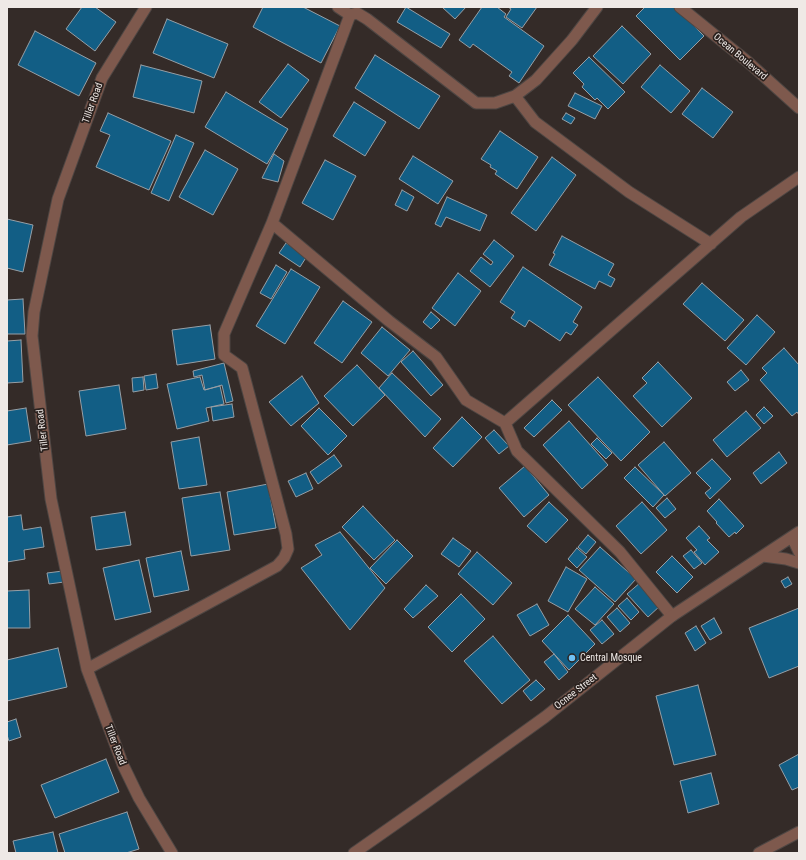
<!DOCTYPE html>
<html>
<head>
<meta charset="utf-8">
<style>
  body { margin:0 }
  #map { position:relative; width:806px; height:860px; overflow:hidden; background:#342b28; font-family:"Roboto Condensed",sans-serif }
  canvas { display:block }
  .frame { position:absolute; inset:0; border:8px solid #efe9e6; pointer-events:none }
</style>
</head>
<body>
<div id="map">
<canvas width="806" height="860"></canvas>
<div class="frame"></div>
</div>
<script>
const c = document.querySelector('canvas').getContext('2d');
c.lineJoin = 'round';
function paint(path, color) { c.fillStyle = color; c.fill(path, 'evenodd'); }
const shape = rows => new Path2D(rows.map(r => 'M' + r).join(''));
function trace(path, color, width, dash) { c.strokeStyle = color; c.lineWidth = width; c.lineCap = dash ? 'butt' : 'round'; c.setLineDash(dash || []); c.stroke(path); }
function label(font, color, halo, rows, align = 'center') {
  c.font = font + ' "Roboto Condensed",sans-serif'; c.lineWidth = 3.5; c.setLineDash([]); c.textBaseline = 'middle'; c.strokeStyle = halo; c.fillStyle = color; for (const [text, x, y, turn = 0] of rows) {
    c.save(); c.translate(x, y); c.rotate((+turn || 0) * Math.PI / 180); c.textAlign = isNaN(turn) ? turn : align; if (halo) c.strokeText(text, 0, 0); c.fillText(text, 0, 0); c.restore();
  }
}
const building = shape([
  [82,7,95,7,116,22,95,51,66,29,82,7],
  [263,7,303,7,340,26,321,63,253,27,263,7],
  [406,7,450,34,441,48,397,22,406,7],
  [442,7,466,7,455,19,442,7],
  [482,7,497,7,506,14,504,17,544,46,519,83,509,76,512,72,473,44,470,48,459,40,482,7],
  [508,7,537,7,522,28,506,17,511,9,508,7],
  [645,7,675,7,704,36,680,60,636,16,645,7],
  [167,19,228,44,214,78,153,53,167,19],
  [622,26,651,54,623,84,593,56,622,26],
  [35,31,96,63,79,96,18,65,35,31],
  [375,55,440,96,419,129,355,88,375,55],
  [589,57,625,92,608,109,597,98,595,100,582,87,584,84,573,73,589,57],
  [288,64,309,80,281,118,259,102,288,64],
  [141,65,202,81,194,113,133,97,141,65],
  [660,65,690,91,671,113,641,87,660,65],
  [702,88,733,112,713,138,682,114,702,88],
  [226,92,288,129,267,164,205,127,226,92],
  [575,93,602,106,595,119,568,106,575,93],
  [354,102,386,122,365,156,333,136,354,102],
  [108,113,171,141,149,190,96,167,110,135,100,131,108,113],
  [566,113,575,118,571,124,562,119,566,113],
  [500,131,538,157,517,189,495,174,497,171,490,167,491,165,481,159,500,131],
  [176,135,194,143,169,201,151,193,176,135],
  [205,150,238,169,213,215,179,197,205,150],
  [274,154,284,161,278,182,262,178,274,154],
  [413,156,453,181,438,204,399,179,413,156],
  [552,157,576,175,536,231,511,213,552,157],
  [325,160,356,176,333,220,302,203,325,160],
  [402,190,414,197,407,211,395,205,402,190],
  [447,197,487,215,480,231,446,217,441,227,435,224,447,197],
  [7,219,33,225,23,272,7,268,7,219],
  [562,236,614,264,608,275,615,279,611,287,599,281,595,289,549,265,555,254,553,253,562,236],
  [494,240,514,256,490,287,470,271,481,257,491,265,493,262,483,254,494,240],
  [286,243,307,256,300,267,279,253,286,243],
  [276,265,287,272,271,299,260,293,276,265],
  [523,267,582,307,573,322,578,325,571,335,566,332,560,341,529,320,525,327,511,318,515,312,500,302,523,267],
  [291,269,320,287,285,344,256,326,291,269],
  [458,273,481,291,455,326,432,308,458,273],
  [702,283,744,320,725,341,683,304,702,283],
  [23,299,25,334,7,334,7,300,23,299],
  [343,301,372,322,342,363,314,343,343,301],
  [431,312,440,320,431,329,423,322,431,312],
  [757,315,775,332,746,365,727,348,757,315],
  [210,325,215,359,177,365,172,330,210,325],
  [382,327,410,350,388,376,361,353,382,327],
  [21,340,23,382,7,383,7,341,21,340],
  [784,348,799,365,799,415,797,412,792,416,760,380,767,373,762,368,784,348],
  [413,351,443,385,431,396,401,362,413,351],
  [658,362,692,398,662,427,633,396,647,383,642,378,658,362],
  [224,363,233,401,226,403,222,385,205,390,202,375,194,377,193,371,224,363],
  [357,365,385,395,353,426,324,396,357,365],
  [741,370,749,380,735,391,727,382,741,370],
  [392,373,441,419,425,437,379,388,392,373],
  [156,374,158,388,146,390,144,376,156,374],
  [302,376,319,403,291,426,269,402,302,376],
  [143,377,144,390,133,392,132,378,143,377],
  [200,377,204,390,220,386,224,404,206,408,209,421,177,429,167,384,200,377],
  [598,377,650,432,621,461,568,405,598,377],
  [119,385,126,429,86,436,79,391,119,385],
  [552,400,562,410,534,437,524,428,552,400],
  [232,404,234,417,213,421,211,407,232,404],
  [764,407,773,416,764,424,756,415,764,407],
  [26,408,31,441,7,445,7,411,26,408],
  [319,408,347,436,328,455,301,426,319,408],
  [746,411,761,428,727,457,713,440,746,411],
  [462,417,482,437,453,467,433,448,462,417],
  [569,421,608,465,582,489,543,445,569,421],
  [494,430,509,446,499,454,485,438,494,430],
  [199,437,207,485,179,489,171,442,199,437],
  [597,438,612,453,606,459,591,444,597,438],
  [664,442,691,473,665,496,638,465,664,442],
  [779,452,787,463,761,484,753,473,779,452],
  [334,455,342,466,318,484,310,472,334,455],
  [712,459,731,479,710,499,705,493,711,488,696,473,712,459],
  [525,466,549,495,524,517,499,488,525,466],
  [635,467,664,495,653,507,624,478,635,467],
  [306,473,313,489,296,497,288,481,306,473],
  [268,484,276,528,234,535,227,492,268,484],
  [220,492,230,550,191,556,182,498,220,492],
  [667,498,676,509,665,518,656,508,667,498],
  [719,499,744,526,736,534,735,532,729,537,716,523,717,522,707,511,719,499],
  [549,502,568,520,546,543,527,526,549,502],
  [642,502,667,530,641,554,616,526,642,502],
  [363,506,395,540,374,560,342,527,363,506],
  [125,512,131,545,96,550,91,517,125,512],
  [21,515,23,530,41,527,44,547,24,550,25,559,7,562,7,517,21,515],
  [699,526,710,538,707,540,719,552,705,565,694,552,697,550,686,538,699,526],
  [340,532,385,588,350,630,301,568,322,555,315,545,340,532],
  [588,535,596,542,586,554,578,547,588,535],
  [453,538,471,551,459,567,441,554,453,538],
  [397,540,413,556,386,584,370,568,397,540],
  [600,547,636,579,615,602,579,570,600,547],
  [577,548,587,557,577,568,568,559,577,548],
  [691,550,702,563,694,569,683,556,691,550],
  [181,551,189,590,154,597,146,558,181,551],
  [477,552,512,583,493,605,458,574,477,552],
  [672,556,693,577,677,593,656,572,672,556],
  [139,560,151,612,115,620,103,568,139,560],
  [566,567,587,579,568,612,548,601,566,567],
  [63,571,64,582,49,584,47,573,63,571],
  [788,577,792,584,785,588,781,581,788,577],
  [641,582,661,605,648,617,627,594,641,582],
  [426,585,438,596,413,618,404,609,426,585],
  [595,587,614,604,595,625,575,609,595,587],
  [29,590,30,628,7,628,7,591,29,590],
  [461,594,485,619,452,652,428,627,461,594],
  [627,598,639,612,631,620,618,606,627,598],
  [537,604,549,625,530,636,517,615,537,604],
  [617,608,630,623,620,632,607,617,617,608],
  [799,608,799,666,769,678,749,628,799,608],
  [568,615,595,644,569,670,542,641,568,615],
  [714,618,722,633,710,640,701,626,714,618],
  [602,620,614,634,602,644,590,630,602,620],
  [696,626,706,643,695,651,685,633,696,626],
  [493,636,530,680,502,704,464,661,493,636],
  [58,648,67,687,7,701,7,660,58,648],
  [554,654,568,672,559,680,544,662,554,654],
  [536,680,545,689,531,701,523,691,536,680],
  [698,685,716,755,674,765,656,696,698,685],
  [16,719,21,737,9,741,7,735,7,722,16,719],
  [799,754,799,787,792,790,779,765,799,754],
  [106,759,119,792,55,818,41,785,106,759],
  [711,773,719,804,688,813,680,781,711,773],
  [127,812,139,849,126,853,65,853,59,834,127,812],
  [53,832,58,853,16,853,13,841,53,832]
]);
const minor = shape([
  [146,7,102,78,58,199,34,312,32,336,51,499,87,669,123,765,139,798,172,853],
  [338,7,350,15],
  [597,7,572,40,536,80,515,96,495,103,476,103,367,19,357,13,350,15,272,223,389,321,436,357,466,400,505,423,517,451,620,552,672,616],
  [680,7,748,62,799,108],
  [515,96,535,122,629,192,711,244],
  [505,423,741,217,799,177],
  [87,669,277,566,284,558,288,549,286,534,242,368,224,355,224,334,272,223],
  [759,853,799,832]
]);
const tertiary = shape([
  [792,537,799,552],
  [763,556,786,559,799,563],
  [354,853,424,804,545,717,672,616,799,532]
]);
const markers = [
  [572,658,4,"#70c2f4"]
];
const streetNames = [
  ["Ocean Boulevard",740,57,40],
  ["Tiller Road",93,103,-70],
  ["Tiller Road",43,430,-97],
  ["Ocnee Street",576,692,-38],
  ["Tiller Road",115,745,69]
];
const poiNames = [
  ["Central Mosque",580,658]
];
paint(building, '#125e85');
trace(building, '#969fa6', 1);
trace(minor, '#4e4643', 13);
trace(tertiary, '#4e4643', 13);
trace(minor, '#7e594d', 11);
trace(tertiary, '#7e594d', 11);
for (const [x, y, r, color] of markers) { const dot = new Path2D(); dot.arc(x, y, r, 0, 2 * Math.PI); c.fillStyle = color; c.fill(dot); trace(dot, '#2a211e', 1.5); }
label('10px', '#efe9e6', '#2a211e', streetNames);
label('10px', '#efe9e6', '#2a211e', poiNames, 'left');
</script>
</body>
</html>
